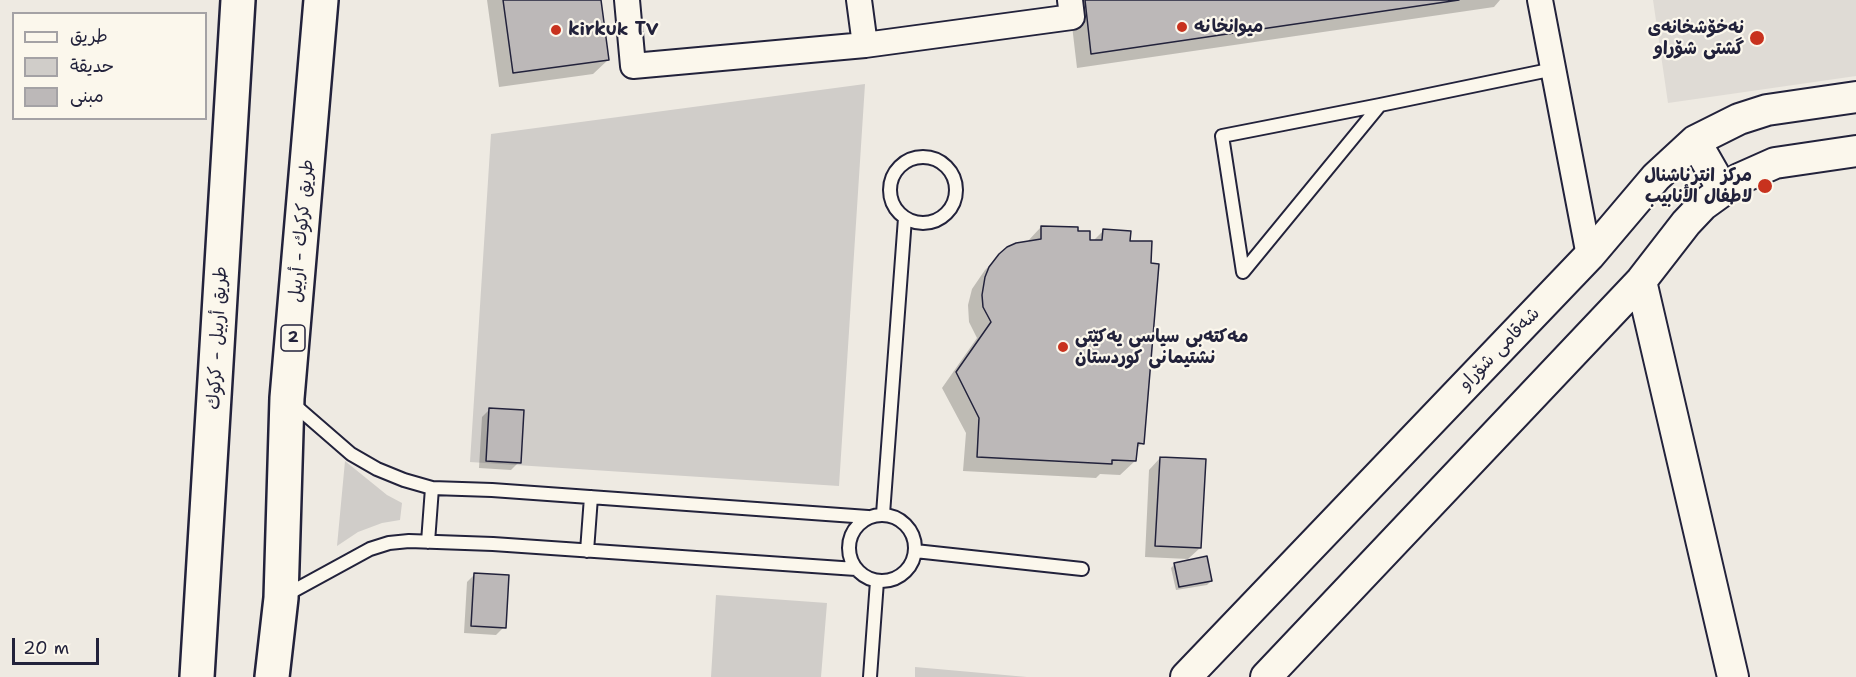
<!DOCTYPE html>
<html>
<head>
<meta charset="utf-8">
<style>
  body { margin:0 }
  #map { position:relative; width:1856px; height:677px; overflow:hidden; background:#eeeae2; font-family:"Shantell Sans","Playpen Sans Arabic",sans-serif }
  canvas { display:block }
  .legend { position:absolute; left:12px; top:12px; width:195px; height:108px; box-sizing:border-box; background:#fbf7ec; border:2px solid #a4a2a5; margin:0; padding:8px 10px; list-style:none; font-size:18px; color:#22223b }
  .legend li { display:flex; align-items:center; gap:12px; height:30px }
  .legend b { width:30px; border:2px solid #a4a2a5 }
  .scale { position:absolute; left:12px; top:638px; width:87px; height:27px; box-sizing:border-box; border:3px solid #22223b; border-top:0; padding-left:8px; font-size:18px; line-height:21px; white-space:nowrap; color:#22223b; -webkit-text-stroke:4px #fbf7ec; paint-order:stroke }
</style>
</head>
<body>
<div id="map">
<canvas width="1856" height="677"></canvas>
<ul class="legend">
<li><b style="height:8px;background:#fbf7ec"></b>طريق</li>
<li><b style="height:16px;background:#d0cdc9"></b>حديقة</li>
<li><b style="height:16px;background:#bcb8b8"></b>مبنى</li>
</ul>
<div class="scale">20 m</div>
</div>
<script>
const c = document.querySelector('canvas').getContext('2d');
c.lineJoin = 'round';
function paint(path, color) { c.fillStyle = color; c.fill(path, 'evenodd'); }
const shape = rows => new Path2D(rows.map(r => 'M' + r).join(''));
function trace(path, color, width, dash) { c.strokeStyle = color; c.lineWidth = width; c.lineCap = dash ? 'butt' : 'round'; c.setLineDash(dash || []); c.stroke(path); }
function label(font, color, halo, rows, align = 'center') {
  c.font = font + ' "Shantell Sans","Playpen Sans Arabic",sans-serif'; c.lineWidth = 4.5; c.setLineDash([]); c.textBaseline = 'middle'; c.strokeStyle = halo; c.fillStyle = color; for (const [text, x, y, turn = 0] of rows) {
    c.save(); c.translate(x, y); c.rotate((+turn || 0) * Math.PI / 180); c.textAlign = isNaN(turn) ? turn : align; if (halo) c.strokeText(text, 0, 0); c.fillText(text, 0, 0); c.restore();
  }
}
const built = shape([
  [1653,0,1856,0,1856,76,1668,103]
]);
const green = shape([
  [865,84,839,486,470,462,491,134],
  [345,461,387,495,402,503,400,520,382,523,358,532,337,546],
  [716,595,827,603,821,677,711,677],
  [915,667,1027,677,915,677]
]);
const shadow = shape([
  [487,0,599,0,608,60,593,74,499,87],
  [1069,0,1500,0,1494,7,1077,68],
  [1041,227,1077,232,1089,241,1093,241,1104,230,1142,443,1136,449,1135,461,1120,475,1100,474,1096,478,963,471,966,433,942,388,977,338,969,322,968,305,972,289,985,270,1000,255,1027,242],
  [490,409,519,462,511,470,479,468,482,417],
  [1160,458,1200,548,1188,559,1145,557,1149,470],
  [1175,564,1211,581,1207,585,1176,590,1171,568],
  [475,574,504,627,496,635,464,633,467,582]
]);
const building = shape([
  [503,0,601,0,609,60,513,73,503,0],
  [1085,0,1459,0,1091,54,1085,0],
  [1041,226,1078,227,1078,231,1090,231,1090,240,1102,240,1103,229,1131,231,1130,241,1152,241,1151,263,1159,264,1144,444,1138,443,1136,461,1112,460,1112,464,977,457,979,418,956,372,991,322,983,307,982,295,985,277,989,267,999,254,1007,247,1016,243,1041,239,1041,226],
  [489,408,524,410,521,463,486,461,489,408],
  [1160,457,1206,459,1201,548,1155,546,1160,457],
  [1207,556,1212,581,1179,587,1174,563,1207,556],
  [474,573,509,575,506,628,471,626,474,573]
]);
const service = shape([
  [1380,105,1243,272,1222,136,1380,105,1554,69],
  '890 190a33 33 0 1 1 66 0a33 33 0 1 1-66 0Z',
  [291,402,351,454,377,469,404,480,432,488,492,490,868,517],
  [883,514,905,218],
  '849 548a33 33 0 1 1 66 0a33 33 0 1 1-66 0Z',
  [428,542,432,488],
  [587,551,591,497],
  [915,551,1082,569],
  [284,596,370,549,389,543,409,541,493,544,856,569],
  [870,677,877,581]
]);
const minor = shape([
  [627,0,633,66,865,45,1072,17,1070,0],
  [859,0,865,45],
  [1540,0,1589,256]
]);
const tertiary = shape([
  [1695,141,1723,190],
  [1641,281,1733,677],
  [1186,677,1589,256,1656,177,1695,141,1739,119,1767,110,1856,97],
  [1266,677,1641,281,1686,223,1703,205,1739,179,1775,163,1856,151]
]);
const trunk = shape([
  [197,677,238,0],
  [272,677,281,598,287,398,321,0]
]);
const markers = [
  [1182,27,6,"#c8321e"],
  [556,30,6,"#c8321e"],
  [1757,38,8,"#c8321e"],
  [1765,186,8,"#c8321e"],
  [1063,347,6,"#c8321e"]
];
const shields = [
  [293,338,24]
];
const shieldNames = [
  ["2",293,338]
];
const poiNames = [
  ["میوانخانە",1194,27],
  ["نەخۆشخانەی",1744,28,"right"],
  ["گشتی شۆراو",1744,49,"right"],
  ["kirkuk TV",568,30],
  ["مركز انترناشنال",1752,176,"right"],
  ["لاطفال الأنابيب",1752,197,"right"],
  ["مەکتەبی سیاسی یەکێتی",1075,337],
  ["نشتیمانی کوردستان",1075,358]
];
const streetNames = [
  ["طريق كركوك - أربيل",302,231,-85],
  ["طريق أربيل - كركوك",218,338,-87],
  ["شەقامی شۆراو",1500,349,-46]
];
paint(built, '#dfdbd5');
paint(green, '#d0cdc9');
paint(shadow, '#0003');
paint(building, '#bcb8b8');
trace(building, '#22223b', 1.5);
trace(service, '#22223b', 16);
trace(minor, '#22223b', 28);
trace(tertiary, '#22223b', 34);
trace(trunk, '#22223b', 38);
trace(service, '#fbf7ec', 12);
trace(minor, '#fbf7ec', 24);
trace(tertiary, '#fbf7ec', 30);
trace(trunk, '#fbf7ec', 33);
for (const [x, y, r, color] of markers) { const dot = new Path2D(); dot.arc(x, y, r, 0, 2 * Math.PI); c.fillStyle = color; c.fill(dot); trace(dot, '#fbf7ec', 2); }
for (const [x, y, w] of shields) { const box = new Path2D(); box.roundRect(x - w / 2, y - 13, w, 26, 4.5); c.fillStyle = '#fbf7ec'; c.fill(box); trace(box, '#22223b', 1.5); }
label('bold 16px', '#22223b', null, shieldNames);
label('bold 18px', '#22223b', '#fbf7ec', poiNames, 'left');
label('18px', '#22223b', '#fbf7ec', streetNames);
</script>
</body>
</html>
